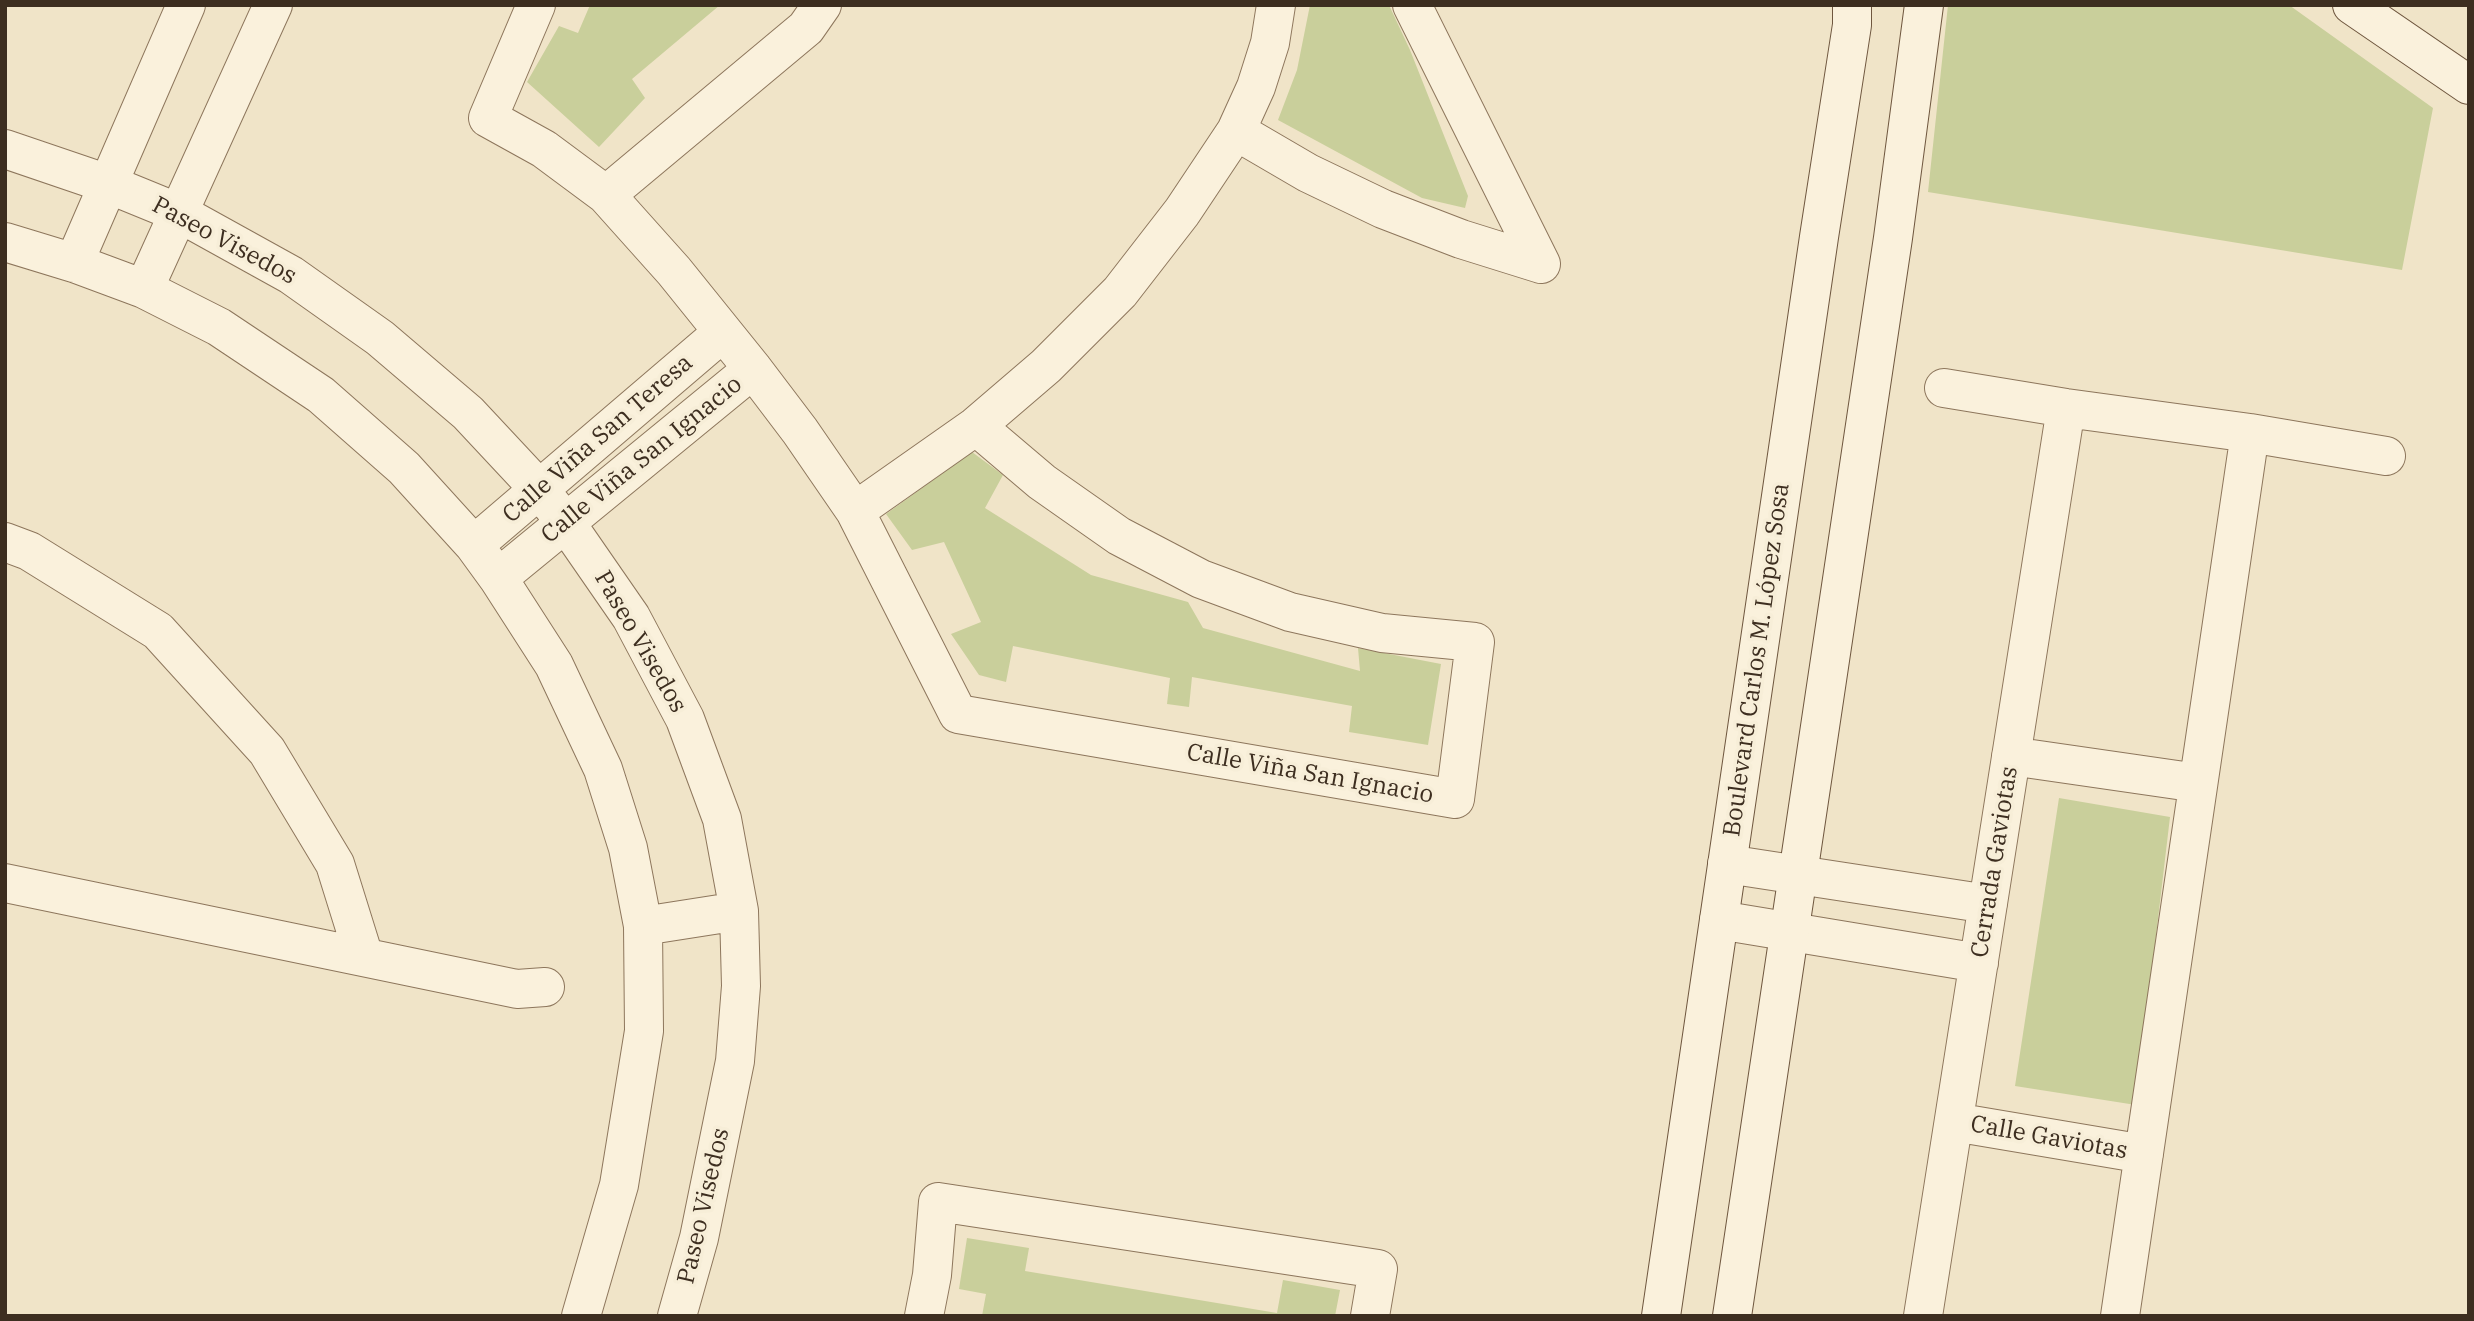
<!DOCTYPE html>
<html>
<head>
<meta charset="utf-8">
<style>
  body { margin:0 }
  #map { position:relative; width:2474px; height:1321px; overflow:hidden; background:#f0e4c8; font-family:"IBM Plex Serif",serif }
  canvas { display:block }
  .frame { position:absolute; inset:0; border:7px solid #3d2e20; pointer-events:none }
</style>
</head>
<body>
<div id="map">
<canvas width="2474" height="1321"></canvas>
<div class="frame"></div>
</div>
<script>
const c = document.querySelector('canvas').getContext('2d');
c.lineJoin = 'round';
function paint(path, color) { c.fillStyle = color; c.fill(path, 'evenodd'); }
const shape = rows => new Path2D(rows.map(r => 'M' + r).join(''));
function trace(path, color, width, dash) { c.strokeStyle = color; c.lineWidth = width; c.lineCap = dash ? 'butt' : 'round'; c.setLineDash(dash || []); c.stroke(path); }
function label(font, color, halo, rows, align = 'center') {
  c.font = font + ' "IBM Plex Serif",serif'; c.lineWidth = 7; c.setLineDash([]); c.textBaseline = 'middle'; c.strokeStyle = halo; c.fillStyle = color; for (const [text, x, y, turn = 0] of rows) {
    c.save(); c.translate(x, y); c.rotate((+turn || 0) * Math.PI / 180); c.textAlign = isNaN(turn) ? turn : align; if (halo) c.strokeText(text, 0, 0); c.fillText(text, 0, 0); c.restore();
  }
}
const green = shape([
  [590,5,720,5,632,79,645,98,599,147,527,82,559,26,578,33],
  [1310,5,1389,5,1410,50,1468,196,1465,208,1422,198,1278,120,1297,70],
  [1948,5,2289,5,2433,108,2402,270,1928,192],
  [972,452,1003,475,985,508,1091,575,1188,602,1203,628,1360,671,1358,648,1441,664,1428,745,1349,732,1352,706,1192,677,1189,707,1167,704,1170,678,1013,646,1006,682,979,675,951,634,981,622,944,542,912,550,886,514],
  [2059,798,2170,817,2136,1105,2015,1086],
  [967,1238,1029,1248,1025,1271,1277,1313,1283,1280,1340,1290,1335,1316,982,1316,986,1294,959,1289]
]);
const street = shape([
  [536,5,488,118,544,149,606,195,674,271,753,369,800,431,855,511,958,714,1455,799,1475,642,1382,633,1290,612,1201,579,1119,536,1042,482,976,426],
  [1412,5,1541,264],
  [1236,131,1308,173,1383,209,1461,239,1541,264],
  [5,149,108,184,179,213,291,275,380,338,468,413,539,489,566,523,631,617,685,719,722,819,739,911,741,986,735,1061,699,1238,677,1316],
  [606,195,806,28,822,5],
  [5,242,74,263,144,289,219,327,321,395,404,468,474,545,498,578,554,665,603,769,628,848,643,926,644,1031,619,1185,581,1316],
  [74,263,186,5],
  [144,289,273,5],
  [1944,388,2066,408,2250,433,2386,456],
  [855,511,976,426,1046,366,1120,292,1182,212,1236,131,1256,87,1270,43,1276,5],
  [5,542,29,551,158,631,267,751,335,864,364,957],
  [474,545,722,333],
  [498,578,753,369],
  [2011,756,2198,783],
  [1727,864,1988,904],
  [5,883,517,989,545,987],
  [1719,920,1979,963],
  [643,926,739,911],
  [1954,1122,2144,1154],
  [924,1316,932,1275,938,1202,1378,1269,1370,1316],
  [1923,1316,2066,408],
  [2120,1316,2250,433]
]);
const secondary = shape([
  [2352,5,2469,85],
  [1661,1316,1819,237,1852,25,1852,5],
  [1732,1316,1893,238,1924,5]
]);
const streetNames = [
  ["Paseo Visedos",224,241,28],
  ["Calle Viña San Teresa",598,439,-41],
  ["Calle Viña San Ignacio",642,460,-39],
  ["Paseo Visedos",640,642,60],
  ["Boulevard Carlos M. López Sosa",1757,660,-82],
  ["Calle Viña San Ignacio",1310,774,10],
  ["Cerrada Gaviotas",1995,862,-81],
  ["Calle Gaviotas",2049,1138,10],
  ["Paseo Visedos",704,1206,-77]
];
paint(green, '#c9cf9b');
trace(street, '#8d765c', 40);
trace(secondary, '#6f573f', 40);
trace(street, '#faf1dc', 38);
trace(secondary, '#faf1dc', 38);
label('24px', '#3d2e20', '#f7eed8', streetNames);
</script>
</body>
</html>
